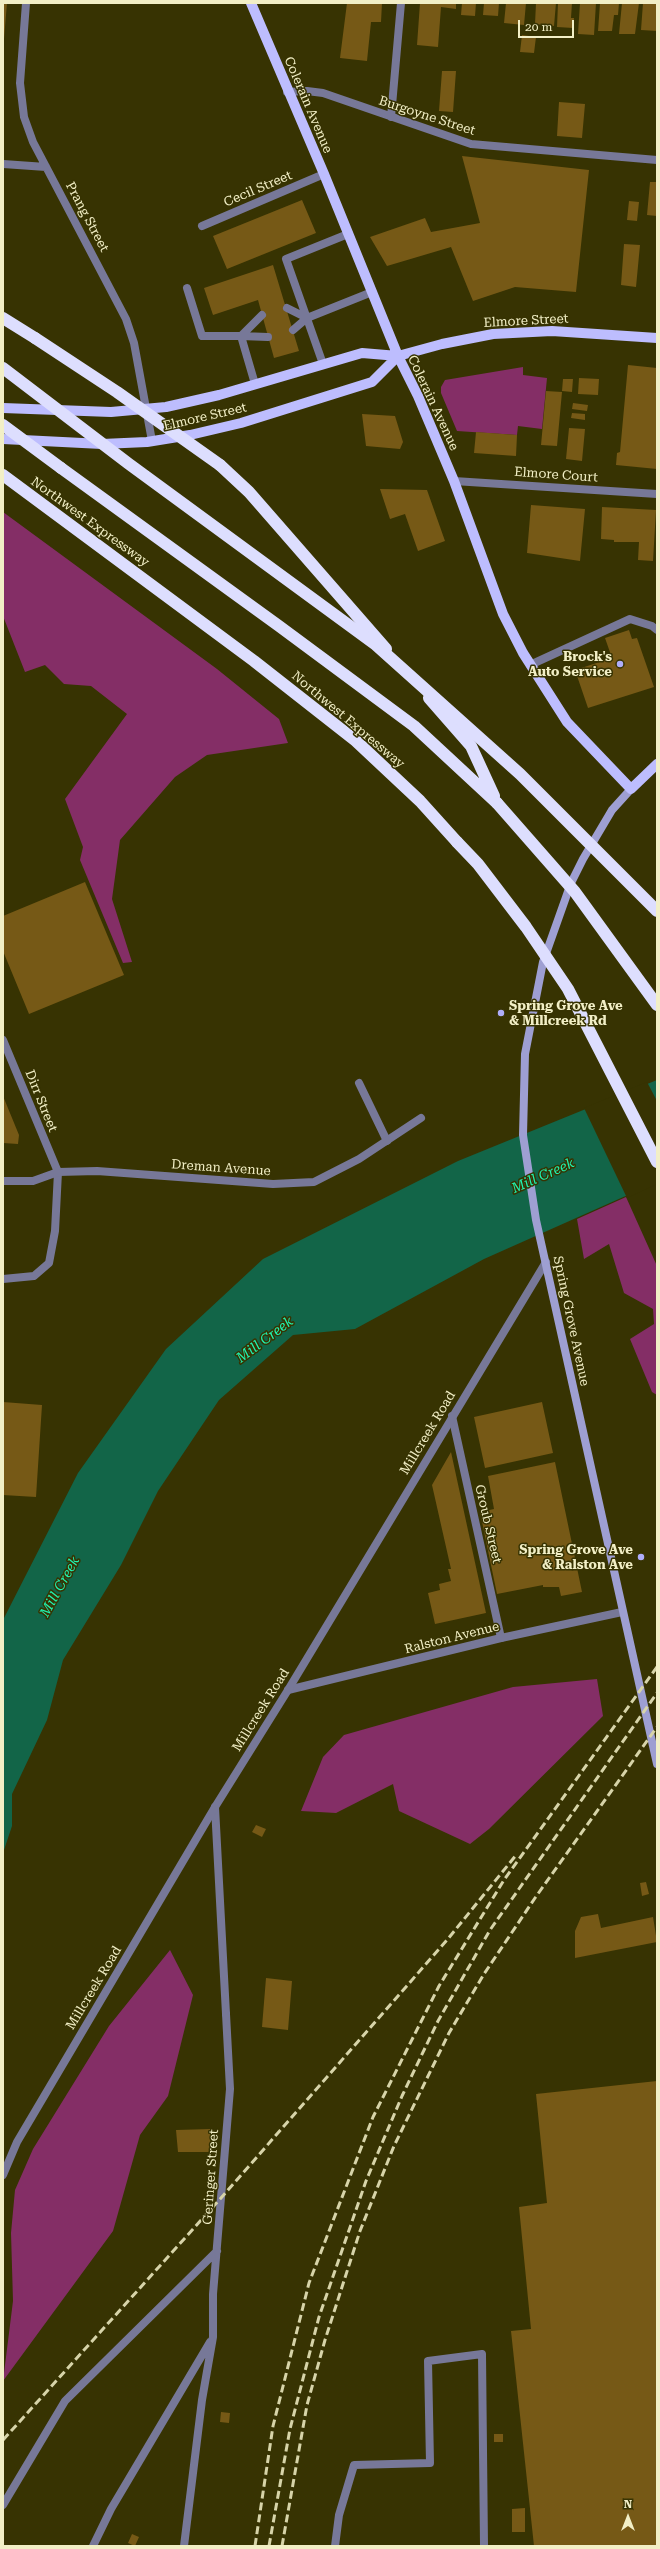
<!DOCTYPE html>
<html>
<head>
<meta charset="utf-8">
<style>
  body { margin:0 }
  #map { position:relative; width:660px; height:2549px; overflow:hidden; background:#373302; font-family:"Roboto Serif",serif }
  canvas { display:block }
  .frame { position:absolute; inset:0; border:4px solid #f2efc6; pointer-events:none }
  .north { position:absolute; left:608px; top:2497px; width:40px; height:40px; -webkit-text-stroke:3px #373302; paint-order:stroke; rotate:0deg; font-size:11px; font-weight:700; line-height:16px; text-align:center; color:#f2efc6 }
  .north::after { content:''; display:block; margin:auto; width:14px; height:18px; background:#f2efc6; clip-path:polygon(50% 0,100% 100%,50% 72%,0 100%) }
  .scale { position:absolute; left:518px; top:20px; width:56px; height:18px; box-sizing:border-box; border:2px solid #f2efc6; border-top:0; padding-left:5px; font-size:12px; line-height:14px; white-space:nowrap; color:#f2efc6; -webkit-text-stroke:3px #373302; paint-order:stroke }
</style>
</head>
<body>
<div id="map">
<canvas width="660" height="2549"></canvas>
<div class="frame"></div>
<div class="north">N</div>
<div class="scale">20 m</div>
</div>
<script>
const c = document.querySelector('canvas').getContext('2d');
c.lineJoin = 'round';
function paint(path, color) { c.fillStyle = color; c.fill(path, 'evenodd'); }
const shape = rows => new Path2D(rows.map(r => 'M' + r).join(''));
function trace(path, color, width, dash) { c.strokeStyle = color; c.lineWidth = width; c.lineCap = dash ? 'butt' : 'round'; c.setLineDash(dash || []); c.stroke(path); }
function label(font, color, halo, rows, align = 'center') {
  c.font = font + ' "Roboto Serif",serif'; c.lineWidth = 3; c.setLineDash([]); c.textBaseline = 'middle'; c.strokeStyle = halo; c.fillStyle = color; for (const [text, x, y, turn = 0] of rows) {
    c.save(); c.translate(x, y); c.rotate((+turn || 0) * Math.PI / 180); c.textAlign = isNaN(turn) ? turn : align; if (halo) c.strokeText(text, 0, 0); c.fillText(text, 0, 0); c.restore();
  }
}
const green = shape([
  [523,367,523,375,547,378,542,429,518,426,517,435,457,431,441,393,441,387,445,380],
  [3,512,217,669,279,719,288,743,207,755,175,777,120,840,112,899,132,962,123,963,80,860,83,847,65,799,127,714,91,686,64,684,45,665,25,672,3,616],
  [626,1197,657,1266,657,1395,652,1392,630,1339,654,1324,653,1309,624,1293,609,1244,584,1259,577,1219],
  [597,1679,603,1716,489,1829,470,1844,399,1811,393,1784,336,1813,301,1811,323,1757,344,1735,513,1687],
  [170,1950,193,1995,168,2096,140,2135,113,2231,3,2381,13,2301,11,2233,15,2190,33,2149,109,2026]
]);
const water = shape([
  [657,1080,657,1182,484,1259,355,1329,293,1335,219,1400,158,1491,121,1565,63,1660,47,1720,12,1794,12,1826,3,1853,3,1620,78,1473,166,1349,263,1259,458,1161]
]);
const pier = shape([
  [647,1082,657,1101,657,1184,627,1198,584,1108]
]);
const building = shape([
  [3,3,7,3,4,39,3,39],
  [347,3,382,3,381,22,371,22,367,61,340,58],
  [420,3,456,3,456,9,441,7,438,47,417,45],
  [462,3,476,3,475,16,461,15],
  [484,3,499,3,498,16,483,15],
  [506,3,526,3,524,25,504,23],
  [536,3,556,3,554,26,535,24],
  [558,3,572,3,571,18,574,18,573,28,557,27],
  [580,3,596,3,594,35,578,34],
  [600,3,619,3,618,15,614,15,612,31,598,31],
  [622,3,639,3,635,34,619,34],
  [643,3,657,3,657,31,641,30],
  [522,35,536,37,534,53,520,52],
  [442,71,456,71,453,112,439,111],
  [559,102,585,104,582,138,557,136],
  [462,156,589,170,576,292,515,287,473,301,451,247,387,266,370,237,425,218,431,232,480,223],
  [650,182,657,182,657,216,647,215],
  [302,200,316,233,227,269,213,236],
  [629,201,639,202,637,221,627,220],
  [624,244,640,245,636,287,621,285],
  [273,265,299,351,274,358,258,300,213,315,204,288],
  [628,365,657,368,657,469,616,465,617,453,620,452],
  [579,378,599,379,598,395,578,394],
  [563,379,573,379,572,392,562,391],
  [546,391,562,392,557,446,541,445],
  [573,403,588,405,587,411,572,409],
  [572,413,585,414,585,420,571,418],
  [362,414,395,416,403,442,400,449,366,446],
  [569,428,585,429,582,461,566,459],
  [476,432,517,435,516,456,474,453],
  [380,489,427,490,445,541,418,551,405,514,390,519],
  [531,505,585,509,580,561,527,553],
  [602,507,656,510,653,561,638,560,639,542,614,542,614,540,601,539],
  [629,630,632,639,637,638,654,687,588,708,575,670,612,658,605,638],
  [85,882,124,975,29,1014,3,951,3,916],
  [3,1096,19,1135,18,1144,3,1143],
  [3,1402,42,1405,36,1497,3,1495],
  [542,1402,553,1453,485,1468,474,1417],
  [451,1452,486,1613,435,1624,428,1593,440,1590,439,1584,451,1581,448,1569,451,1569,432,1485],
  [555,1462,582,1592,561,1596,559,1587,543,1587,543,1585,497,1594,480,1512,494,1509,488,1476],
  [256,1825,266,1829,262,1837,252,1832],
  [646,1882,649,1894,642,1896,640,1883],
  [598,1914,601,1928,653,1917,657,1942,575,1958,575,1931,581,1917],
  [266,1978,292,1981,288,2030,262,2027],
  [657,2081,657,2546,534,2546,511,2331,531,2329,519,2207,547,2203,536,2094],
  [211,2129,210,2152,178,2152,176,2130],
  [221,2412,230,2413,229,2423,220,2422],
  [494,2434,503,2434,503,2442,494,2442],
  [525,2508,525,2532,512,2532,512,2509],
  [132,2534,139,2537,135,2546,128,2543]
]);
const service = shape([
  [202,226,324,174],
  [187,288,202,336,241,336,262,315],
  [287,308,307,318],
  [293,330,307,318,372,292],
  [323,364,286,259,348,234],
  [255,384,241,336,268,337],
  [530,665,630,619,652,626,657,630],
  [359,1083,387,1141],
  [3,1279,34,1276,49,1263,55,1231,58,1172],
  [452,1416,501,1638],
  [3,2505,65,2401,217,2251],
  [93,2546,111,2509,210,2342],
  [184,2546,202,2400,213,2337,213,2294,230,2089,226,2014],
  [335,2546,339,2515,354,2465,430,2463,428,2361,482,2354,484,2546]
]);
const minor = shape([
  [26,3,20,83,24,117,33,142,126,319,134,343,152,441],
  [287,92,307,91,323,93,471,144,657,160],
  [391,117,401,3],
  [3,164,46,167],
  [454,481,657,494],
  [3,1040,58,1172],
  [3,1181,33,1181,58,1172,97,1171,273,1184,314,1182,359,1159,421,1118],
  [288,1690,501,1638,622,1612],
  [215,1807,226,2014]
]);
const tertiary = shape([
  [3,2175,17,2142,215,1807,288,1690,546,1262]
]);
const secondary = shape([
  [631,789,612,810,583,859,571,883,543,962,525,1054,523,1135,536,1220,657,1764]
]);
const primary = shape([
  [251,3,324,174,398,356,418,396,454,481,503,614,523,653,567,722,631,789,657,764],
  [3,408,111,412,166,407,219,395,362,353,398,356,442,344,493,334,552,331,657,338],
  [3,439,102,444,147,442,190,435,241,423,372,382,398,356]
]);
const motorway = shape([
  [3,318,35,338],
  [220,465,249,492,386,649],
  [61,468,279,626,414,726,497,803],
  [3,475,254,661,356,741,420,801,457,842],
  [429,698,471,746,494,796]
]);
const rail = shape([
  [3,2440,221,2198,447,1940,517,1854],
  [255,2546,273,2426,309,2283,373,2117,439,1986,504,1880,657,1667],
  [269,2546,290,2429,319,2317,366,2181,402,2096,438,2021,490,1930,657,1693],
  [282,2546,307,2405,325,2340,360,2231,394,2146,449,2033,484,1974,535,1898,657,1727]
]);
const motorwayBridge = shape([
  [35,338,117,392,220,465],
  [3,368,129,464,376,645,520,774,657,911],
  [3,425,61,468],
  [497,803,575,892,657,1005],
  [457,842,478,864,526,927,568,989,657,1162]
]);
const markers = [
  [620,664,4,"#afaefa"],
  [501,1013,4,"#afaefa"],
  [641,1557,4,"#afaefa"]
];
const streetNames = [
  ["Colerain Avenue",308,105,67],
  ["Burgoyne Street",427,116,18],
  ["Cecil Street",258,189,-23],
  ["Prang Street",87,217,62],
  ["Elmore Street",526,321,-3],
  ["Colerain Avenue",433,403,65],
  ["Elmore Street",205,417,-13],
  ["Elmore Court",556,475,4],
  ["Northwest Expressway",90,522,36],
  ["Northwest Expressway",348,720,40],
  ["Dirr Street",41,1101,68],
  ["Dreman Avenue",221,1168,4],
  ["Spring Grove Avenue",571,1321,78],
  ["Millcreek Road",428,1433,-59],
  ["Groub Street",488,1524,77],
  ["Ralston Avenue",452,1638,-14],
  ["Millcreek Road",261,1710,-58],
  ["Millcreek Road",94,1988,-59],
  ["Geringer Street",211,2177,-86]
];
const poiNames = [
  ["Brock's",612,657],
  ["Auto Service",612,672],
  ["Spring Grove Ave",509,1006,"left"],
  ["& Millcreek Rd",509,1021,"left"],
  ["Spring Grove Ave",633,1550],
  ["& Ralston Ave",633,1565]
];
const waterNames = [
  ["Mill Creek",543,1176,-24],
  ["Mill Creek",265,1340,-37],
  ["Mill Creek",60,1587,-61]
];
paint(green, '#842e66');
paint(water, '#126548');
paint(pier, '#373302');
paint(building, '#765916');
trace(service, '#777898', 8);
trace(minor, '#777898', 8);
trace(tertiary, '#777898', 8);
trace(secondary, '#9e9fd2', 8);
trace(primary, '#bdbdfe', 10);
trace(motorway, '#dddefe', 12);
trace(rail, '#d7d4a9', 3, [8, 4]);
trace(motorwayBridge, '#dddefe', 12);
for (const [x, y, r, color] of markers) { const dot = new Path2D(); dot.arc(x, y, r, 0, 2 * Math.PI); c.fillStyle = color; c.fill(dot); trace(dot, '#373302', 1.5); }
label('13px', '#f2efc6', '#373302', streetNames);
label('bold 13px', '#f2efc6', '#373302', poiNames, 'right');
label('italic 14px', '#1ff4b1', '#373302', waterNames);
</script>
</body>
</html>
